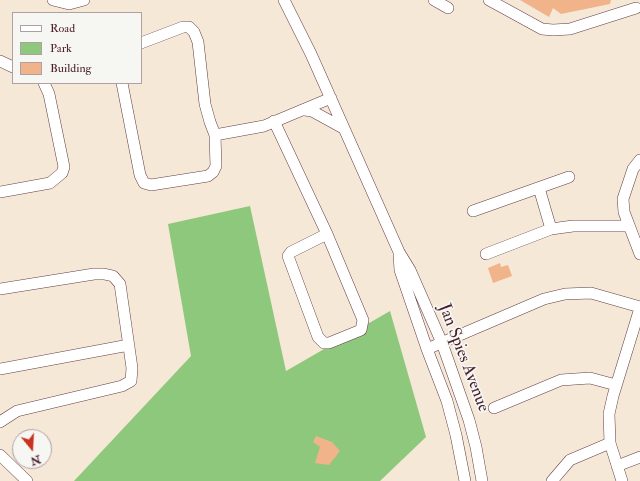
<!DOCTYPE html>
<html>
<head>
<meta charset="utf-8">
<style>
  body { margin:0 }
  #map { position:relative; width:640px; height:481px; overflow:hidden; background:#f5e8d7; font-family:"IM FELL Double Pica",serif }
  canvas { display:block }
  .legend { position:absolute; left:12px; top:12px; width:130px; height:72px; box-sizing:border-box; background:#f6f6f2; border:1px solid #b1a0a2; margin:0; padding:5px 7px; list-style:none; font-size:12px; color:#4a1f2b }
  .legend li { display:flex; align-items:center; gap:8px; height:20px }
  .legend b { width:20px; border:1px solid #b1a0a2 }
  .north { position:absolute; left:12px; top:429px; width:40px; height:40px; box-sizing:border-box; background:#f6f6f2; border:1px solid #b1a0a2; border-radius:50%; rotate:162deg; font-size:11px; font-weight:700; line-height:16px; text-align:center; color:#4a1f2b }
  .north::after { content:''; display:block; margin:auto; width:14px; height:18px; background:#c8321e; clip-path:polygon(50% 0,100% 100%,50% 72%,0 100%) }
</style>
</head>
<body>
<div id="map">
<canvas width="640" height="481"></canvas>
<ul class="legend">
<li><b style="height:5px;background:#fff"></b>Road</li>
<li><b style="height:11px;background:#8ec87c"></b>Park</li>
<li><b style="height:11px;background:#f0b38a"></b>Building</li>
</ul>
<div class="north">N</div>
</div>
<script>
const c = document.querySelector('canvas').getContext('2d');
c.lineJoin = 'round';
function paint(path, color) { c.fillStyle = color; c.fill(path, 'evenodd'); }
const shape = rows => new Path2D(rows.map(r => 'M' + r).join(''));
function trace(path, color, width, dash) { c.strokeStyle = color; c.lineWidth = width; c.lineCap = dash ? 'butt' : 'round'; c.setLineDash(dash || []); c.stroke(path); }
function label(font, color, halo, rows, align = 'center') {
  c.font = font + ' "IM FELL Double Pica",serif'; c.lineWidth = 3.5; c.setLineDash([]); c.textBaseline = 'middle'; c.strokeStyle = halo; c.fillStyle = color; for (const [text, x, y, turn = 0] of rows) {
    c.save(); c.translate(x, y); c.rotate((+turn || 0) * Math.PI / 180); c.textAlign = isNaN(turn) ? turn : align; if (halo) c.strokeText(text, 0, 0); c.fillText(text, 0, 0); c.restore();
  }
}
const green = shape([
  [250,206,286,371,390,311,426,437,380,481,74,481,191,356,168,224]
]);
const building = shape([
  [520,0,611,0,610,4,561,14,553,8,549,17],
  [500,263,501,267,508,265,512,276,493,283,488,268],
  [316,436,332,442,340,451,329,465,315,463,320,447,313,442]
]);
const minor = shape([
  [53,0,69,4,84,0],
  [284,0,311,54,399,252,410,270,442,343,469,420,476,447,482,481],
  [434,0,448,8],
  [489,0,542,29,553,30,570,29,636,8],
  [0,61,13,67],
  [122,83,140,175,144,183,151,185,208,176,213,172,216,166,215,135,210,122,205,104,198,42,194,32,189,27,183,27,141,43],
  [305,110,312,111,343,128],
  [274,121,327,234,363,320,361,330,329,343,324,343,318,337,288,256,291,252,327,234],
  [215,135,264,126,331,98],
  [640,160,633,169,623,199,624,212,640,254],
  [539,188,551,229],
  [0,192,50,183,62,173,64,167,49,94,44,83],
  [473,211,569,177],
  [399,254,400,270,427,349,447,401,456,435,465,481],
  [486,254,551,229,573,226,629,226],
  [0,289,94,274,104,274,113,276,120,284,132,368,131,381,122,386,17,411,0,422],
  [427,349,544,299,565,294,591,293,640,307],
  [0,369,129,345],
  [494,408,561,380,590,378,616,385],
  [0,455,27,481],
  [617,466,640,457],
  [552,481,570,460,610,443],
  [622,481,610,443,609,414,613,396,640,308]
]);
const streetNames = [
  ["Jan Spies Avenue",463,358,69]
];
paint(green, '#8ec87c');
paint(building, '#f0b38a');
trace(minor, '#643d45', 12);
trace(minor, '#fff', 11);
label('17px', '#4a1f2b', '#f6f6f2', streetNames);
</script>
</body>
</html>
